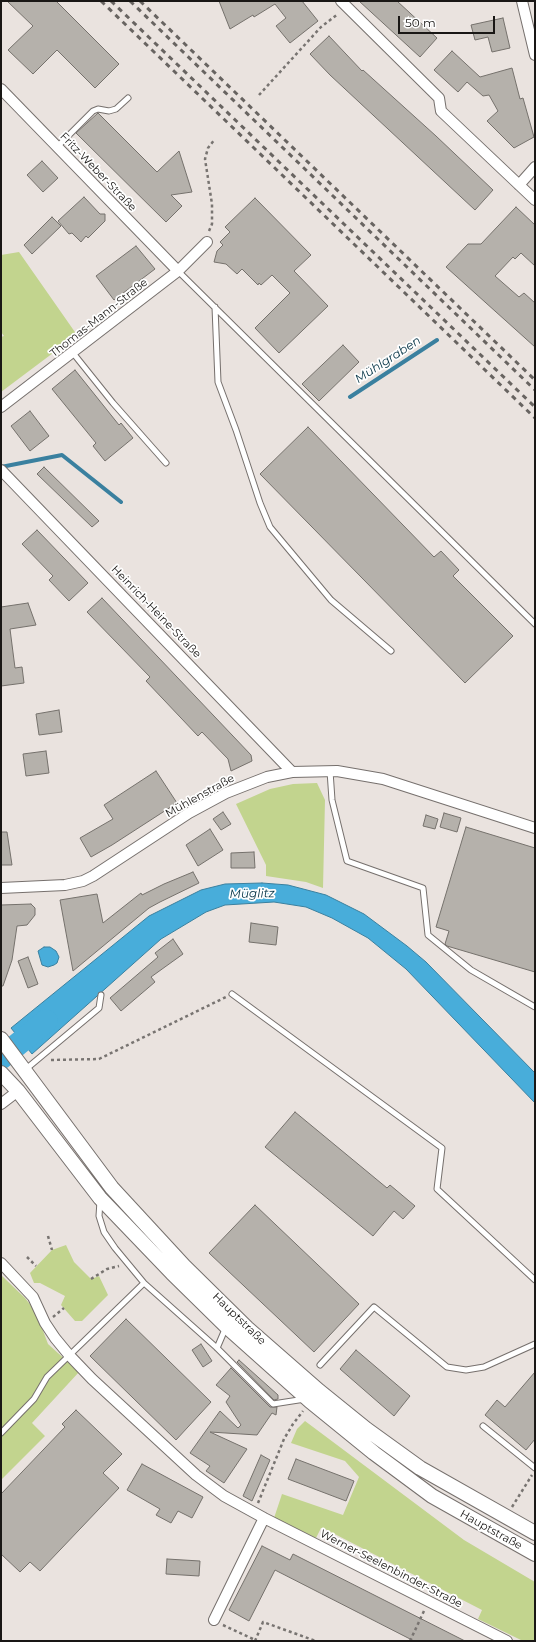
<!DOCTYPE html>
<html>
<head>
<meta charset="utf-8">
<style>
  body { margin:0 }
  #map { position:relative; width:536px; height:1642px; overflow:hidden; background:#eae3df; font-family:Montserrat,sans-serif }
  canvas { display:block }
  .frame { position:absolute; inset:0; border:2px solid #191715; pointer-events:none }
  .scale { position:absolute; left:398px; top:16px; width:97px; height:18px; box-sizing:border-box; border:2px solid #191715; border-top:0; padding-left:5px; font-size:12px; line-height:14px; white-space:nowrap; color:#191715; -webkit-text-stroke:3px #fff; paint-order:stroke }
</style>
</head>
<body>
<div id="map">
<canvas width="536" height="1642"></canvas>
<div class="frame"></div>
<div class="scale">50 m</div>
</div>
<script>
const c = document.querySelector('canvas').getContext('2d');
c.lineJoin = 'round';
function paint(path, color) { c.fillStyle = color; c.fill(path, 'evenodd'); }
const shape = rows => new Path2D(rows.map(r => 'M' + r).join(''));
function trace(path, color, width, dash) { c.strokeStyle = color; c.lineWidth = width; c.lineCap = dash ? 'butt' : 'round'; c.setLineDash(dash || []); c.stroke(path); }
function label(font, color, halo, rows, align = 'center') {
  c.font = font + ' Montserrat,sans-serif'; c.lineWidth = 3.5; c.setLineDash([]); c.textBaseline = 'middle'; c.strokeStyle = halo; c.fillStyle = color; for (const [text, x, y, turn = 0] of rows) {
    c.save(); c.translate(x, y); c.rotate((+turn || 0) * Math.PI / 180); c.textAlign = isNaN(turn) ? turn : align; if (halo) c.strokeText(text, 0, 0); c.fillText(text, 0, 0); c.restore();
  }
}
const green = shape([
  [19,252,77,335,1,392,1,337,4,336,1,332,1,255],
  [317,783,325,800,323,888,306,882,266,876,266,865,236,804,270,789,293,784],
  [66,1245,74,1262,91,1279,99,1276,108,1295,82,1321,75,1321,61,1305,65,1296,40,1283,34,1283,30,1273,52,1250],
  [1,1275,25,1298,36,1312,48,1344,79,1372,32,1423,45,1436,1,1480],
  [305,1421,464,1540,535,1582,535,1641,523,1641,478,1619,482,1610,325,1529,321,1528,316,1538,274,1518,282,1494,343,1515,359,1477,345,1461,291,1443,297,1429]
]);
const water = shape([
  [262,883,288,885,326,895,364,914,407,946,426,962,535,1073,535,1103,406,969,368,938,332,918,306,907,274,902,225,905,206,912,161,939,32,1054,11,1028,149,916,201,890,225,884,262,883],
  [44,947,50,947,56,951,59,957,57,963,54,965,48,967,42,965,38,951,44,947]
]);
const stream = shape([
  [350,397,437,340],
  [1,467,62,455,121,502]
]);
const river = shape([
  [1,1058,46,1021]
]);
const building = shape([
  [7,1,56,1,119,64,95,88,57,50,33,74,8,50,33,26,7,1],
  [219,1,302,1,318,21,290,43,276,26,286,18,275,4,254,17,253,15,230,29,219,1],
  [359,1,397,1,437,38,420,57,359,1],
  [503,18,510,48,492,52,488,37,475,40,471,25,503,18],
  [329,36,362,71,363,70,436,136,493,190,475,210,330,75,310,54,329,36],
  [452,51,480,77,512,68,520,99,523,98,534,137,514,148,487,121,498,111,489,95,483,96,467,82,458,92,434,70,452,51],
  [98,113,157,172,179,151,192,192,171,195,182,206,166,222,76,133,98,113],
  [42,161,58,178,43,192,27,175,42,161],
  [84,197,100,214,105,214,105,221,88,238,86,236,81,242,72,233,69,234,58,221,84,197],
  [255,198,311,255,294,271,328,306,279,353,255,328,290,293,272,275,261,285,259,283,258,285,242,269,237,274,226,264,214,262,217,251,223,245,220,242,230,232,225,227,255,198],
  [516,207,535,225,535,266,521,253,515,259,513,257,495,276,519,297,524,293,535,303,535,347,446,267,468,244,481,244,516,207],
  [52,217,61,226,32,254,24,245,52,217],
  [136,246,155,269,114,300,96,276,136,246],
  [343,345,359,362,319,401,302,384,343,345],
  [75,370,119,425,121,423,133,438,105,461,93,446,96,443,52,389,75,370],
  [30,411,49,436,30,451,11,426,30,411],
  [308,427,434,557,441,551,459,570,453,576,513,636,465,683,260,474,308,427],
  [44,467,99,521,92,527,37,474,44,467],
  [37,530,88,583,69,601,49,580,53,576,22,544,37,530],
  [102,598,251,755,252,761,231,771,228,759,202,732,198,736,146,681,150,677,87,612,102,598],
  [28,603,36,625,10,629,15,668,22,667,24,683,1,686,1,607,28,603],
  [59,710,62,732,39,735,36,714,59,710],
  [46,751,49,773,26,776,23,754,46,751],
  [156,771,177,803,112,845,91,857,80,838,113,819,104,805,156,771],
  [223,812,231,824,221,830,213,819,223,812],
  [444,813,461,818,457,832,440,827,444,813],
  [426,815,438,819,435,829,423,826,426,815],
  [466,827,535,848,535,972,447,946,445,944,449,931,436,927,466,827],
  [210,829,223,850,198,866,186,845,210,829],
  [1,832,7,832,12,865,1,865,1,832],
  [254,852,255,868,231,868,231,853,254,852],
  [193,872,199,883,160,902,149,908,73,971,60,900,97,894,103,923,141,893,142,895,164,884,193,872],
  [31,904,35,908,35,915,27,925,17,926,12,960,3,986,1,986,1,905,31,904],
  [251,923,278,927,276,945,249,942,251,923],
  [173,939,183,954,151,977,155,982,121,1011,110,998,158,957,155,953,173,939],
  [28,957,38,984,28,988,18,961,28,957],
  [295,1112,387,1188,390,1185,415,1206,403,1219,394,1211,373,1236,265,1147,295,1112],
  [255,1205,359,1304,314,1352,209,1253,255,1205],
  [126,1319,211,1402,176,1440,90,1356,126,1319],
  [201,1344,212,1361,203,1367,192,1350,201,1344],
  [356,1350,410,1396,394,1416,340,1369,356,1350],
  [239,1360,278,1395,278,1399,274,1400,237,1362,239,1360],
  [231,1368,270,1407,277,1407,276,1415,272,1413,257,1435,210,1432,247,1449,224,1483,206,1471,210,1466,190,1453,220,1411,238,1428,241,1425,226,1402,230,1396,216,1385,231,1368],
  [535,1372,535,1439,526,1450,485,1415,497,1400,505,1407,535,1372],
  [76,1410,122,1454,103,1473,119,1488,40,1571,30,1562,20,1572,1,1554,1,1494,65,1427,62,1424,76,1410],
  [261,1455,270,1460,252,1501,243,1496,261,1455],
  [296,1459,354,1481,346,1501,288,1479,296,1459],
  [142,1464,203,1497,192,1518,178,1511,171,1523,156,1515,160,1509,127,1490,142,1464],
  [262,1546,290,1560,293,1554,465,1641,414,1641,275,1570,249,1621,229,1610,262,1546],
  [167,1559,200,1561,199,1576,166,1574,167,1559]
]);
const path = shape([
  [259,95,321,27,338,14],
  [209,231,212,224,212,204,205,159,208,148,215,139],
  [51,1060,99,1059,226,997],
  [48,1236,52,1250],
  [27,1257,36,1266],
  [91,1279,107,1269,119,1266],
  [53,1317,64,1308],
  [258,1503,284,1439,293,1424,303,1411],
  [512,1507,532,1475],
  [223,1625,255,1640],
  [255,1641,263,1622,316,1641],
  [410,1641,424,1611]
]);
const lane = shape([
  [57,147,93,111,98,109,109,111,116,109,128,98],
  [178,271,535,624],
  [215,307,218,382,236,430,260,503,270,527,331,600,391,651],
  [73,353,113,403,166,463],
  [330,771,332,800,347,861,423,888,428,935,471,970,535,1007],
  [232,994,442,1148,437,1189,535,1280],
  [26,1069,99,1008,101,995],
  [100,1201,99,1216,104,1232,115,1248,144,1283,217,1348,273,1404,305,1399],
  [217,1348,226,1327],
  [320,1365,374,1307,447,1367,466,1370,484,1367,535,1344],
  [483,1426,535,1468],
  [1,1433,34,1399,47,1377,144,1283]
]);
const street = shape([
  [341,1,439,98,441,111,535,200],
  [522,1,535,55],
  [1,89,178,271],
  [519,185,535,167],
  [1,407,178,271,207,242],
  [1,470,292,772],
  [1,888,65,885,83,881,93,876,189,813,226,793,267,777,292,772,337,771,383,779,535,828],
  [1,1104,18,1091],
  [1,1263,33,1297,45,1323,55,1338,69,1355,92,1379,196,1475,224,1496,264,1518,507,1641],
  [214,1620,264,1518]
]);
const secondary = shape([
  [1,1039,112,1188,184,1266,247,1328,319,1391,366,1429,420,1468,535,1533],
  [1,1073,18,1091,100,1198,172,1273,226,1326,310,1401,374,1453,432,1496,535,1554]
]);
const rail = shape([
  [101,1,535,418],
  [111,1,535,407],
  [130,1,535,390],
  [140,1,535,380]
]);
const streetNames = [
  ["Fritz-Weber-Straße",98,172,46],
  ["Thomas-Mann-Straße",99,318,-38],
  ["Heinrich-Heine-Straße",156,612,46],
  ["Mühlenstraße",200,796,-29],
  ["Hauptstraße",239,1319,44],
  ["Hauptstraße",491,1530,29],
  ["Werner-Seelenbinder-Straße",391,1569,27]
];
const waterNames = [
  ["Mühlgraben",388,360,-33],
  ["Müglitz",252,894,-1]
];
paint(green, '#c2d48e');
paint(water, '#48adda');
trace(water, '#3a809f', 1);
trace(stream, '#3a809f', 4);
trace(river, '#48adda', 23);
paint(building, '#b5b1ab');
trace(building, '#75716c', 1);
trace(lane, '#76706d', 7);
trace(street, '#76706d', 12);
trace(secondary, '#76706d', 16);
trace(path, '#787471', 2.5, [3, 3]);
trace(lane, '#fff', 5);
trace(street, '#fff', 10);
trace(secondary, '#fff', 14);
trace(rail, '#686461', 3, [5, 5]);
label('11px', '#191715', '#fff', streetNames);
label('italic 12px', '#023143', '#fff', waterNames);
</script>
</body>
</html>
